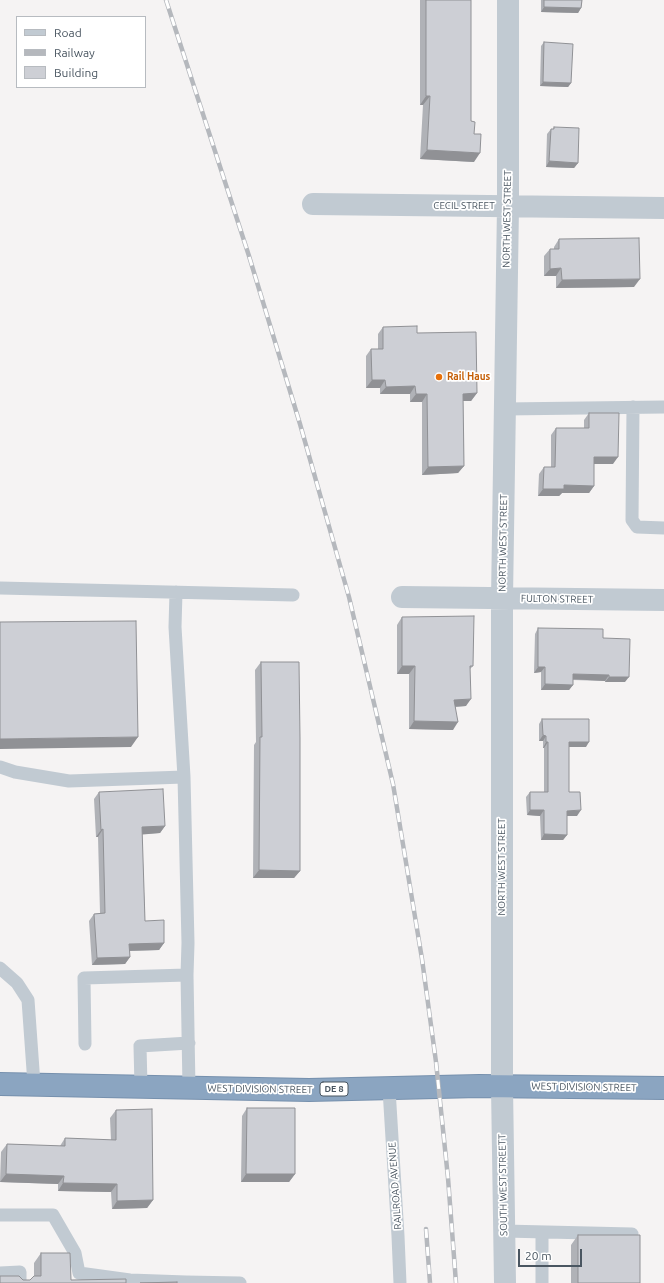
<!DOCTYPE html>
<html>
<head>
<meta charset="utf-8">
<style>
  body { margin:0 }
  #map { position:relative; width:664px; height:1283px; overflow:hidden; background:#f5f3f3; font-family:Ubuntu,sans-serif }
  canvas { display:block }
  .legend { position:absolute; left:16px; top:16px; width:130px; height:72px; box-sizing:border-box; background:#fff; border:1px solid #b7bbc0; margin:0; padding:5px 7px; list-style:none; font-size:12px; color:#4a5661 }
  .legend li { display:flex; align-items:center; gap:8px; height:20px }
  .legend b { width:20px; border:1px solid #b7bbc0 }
  .scale { position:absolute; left:518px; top:1249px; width:64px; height:18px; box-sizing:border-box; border:2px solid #4a5661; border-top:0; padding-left:5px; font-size:12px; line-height:14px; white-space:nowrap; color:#4a5661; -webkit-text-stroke:3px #fff; paint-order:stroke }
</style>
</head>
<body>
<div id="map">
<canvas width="664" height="1283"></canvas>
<ul class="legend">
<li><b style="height:5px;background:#c1cad2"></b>Road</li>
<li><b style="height:5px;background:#b5b8bd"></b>Railway</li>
<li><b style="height:11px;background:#cdcfd5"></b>Building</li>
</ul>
<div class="scale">20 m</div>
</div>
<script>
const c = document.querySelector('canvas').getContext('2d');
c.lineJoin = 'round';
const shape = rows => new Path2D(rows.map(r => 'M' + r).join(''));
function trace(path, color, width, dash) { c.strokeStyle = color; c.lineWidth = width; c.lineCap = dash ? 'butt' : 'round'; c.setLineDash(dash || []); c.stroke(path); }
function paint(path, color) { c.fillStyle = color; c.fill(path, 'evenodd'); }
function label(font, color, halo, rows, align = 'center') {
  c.font = font + ' Ubuntu,sans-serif'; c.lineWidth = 3.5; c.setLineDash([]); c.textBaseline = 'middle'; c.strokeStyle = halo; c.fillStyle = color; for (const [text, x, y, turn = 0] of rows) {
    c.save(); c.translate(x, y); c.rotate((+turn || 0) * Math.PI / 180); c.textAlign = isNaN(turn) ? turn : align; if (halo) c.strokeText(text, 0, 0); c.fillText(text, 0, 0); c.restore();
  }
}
const lane = shape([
  [633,407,632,520,637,527,664,528],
  [505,409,664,407],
  [0,588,293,595],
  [0,767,15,772,69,781,184,777,175,627,176,592],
  [184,777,188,943,187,975],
  [0,968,17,983,28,1000,34,1084],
  [85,1044,84,978,187,975,189,1088],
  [141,1086,140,1046,189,1043],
  [389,1089,398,1236,400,1283],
  [0,1215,53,1215,75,1253,79,1273,130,1280,186,1282,240,1283],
  [504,1231,632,1234],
  [542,1232,542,1283],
  [0,1273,20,1272,20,1283]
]);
const street = shape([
  [313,204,664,208],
  [402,597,664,600],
  [505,1283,502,1087,502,598,508,206,508,0]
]);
const highway = shape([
  [0,1084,309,1090,479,1086,664,1088]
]);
const rail = shape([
  [166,0,249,256,300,424,349,597,393,784,422,959,436,1062,448,1178,456,1283],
  [426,1229,430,1283]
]);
const wall = shape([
  [420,0,471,0,471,121,474,134,474,162,420,159,423,105,420,105],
  [541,0,582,0,581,8,578,13,541,12],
  [544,42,571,83,568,87,540,86,541,46],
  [554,127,578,163,574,168,546,167,547,134,551,129,553,129],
  [559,239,634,287,556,288,556,276,544,276,544,256,550,249,554,249,554,247],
  [383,327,417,333,477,393,471,401,463,401,464,466,458,473,422,475,422,402,410,402,410,394,380,394,380,388,366,388,366,356,371,349,378,349,378,334],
  [589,413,613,464,594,464,594,486,589,493,562,493,559,496,538,496,539,474,544,467,551,467,551,435,556,428,584,428,584,420],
  [402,617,473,666,470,669,466,706,456,707,453,730,409,729,409,674,397,674,397,625],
  [538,628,603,638,625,682,605,682,605,681,573,680,573,685,569,690,541,690,541,672,534,673,535,634],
  [261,662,300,871,294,878,253,878,254,745,256,742,255,670],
  [542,719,586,747,569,747,569,792,577,816,567,816,567,835,563,840,541,840,540,816,527,815,526,797,530,792,544,792,544,748,543,748,543,741,539,741,539,724],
  [99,792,165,826,160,833,142,834,145,921,164,943,159,950,129,951,130,957,125,964,92,965,89,921,94,914,100,913,98,837,96,837,94,799],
  [247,1108,295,1174,289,1182,241,1182,242,1116],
  [116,1110,153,1200,147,1208,112,1209,111,1192,58,1191,58,1184,0,1182,1,1152,7,1144,60,1146,65,1138,111,1140,110,1118],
  [578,1235,640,1283,571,1283,571,1245],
  [41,1253,71,1280,0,1283,23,1280,30,1280,34,1276,34,1263]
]);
const shadedWall = shape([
  [544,7,581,8,578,13,541,12],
  [543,82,571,83,568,87,540,86],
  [426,96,430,96,423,105,420,105],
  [427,150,480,153,474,162,420,159],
  [549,161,578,163,574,168,546,167],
  [561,268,556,276,544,276,550,269],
  [640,279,634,287,556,288,562,280],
  [372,380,385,380,380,388,366,388],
  [415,386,410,394,380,394,386,387],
  [477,393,471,401,458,401,463,394],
  [416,394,427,394,422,402,410,402],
  [594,457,618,457,613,464,589,464],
  [464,466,458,473,422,475,428,467],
  [564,485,594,486,589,493,562,493,559,496,538,496,543,489],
  [402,666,415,666,409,674,397,674],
  [538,667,545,667,541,672,534,673],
  [573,674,609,675,605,681,569,679],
  [609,677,629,677,625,682,605,682],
  [545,684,573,685,569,690,541,690],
  [471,699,466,706,449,707,454,700],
  [414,721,458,722,453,730,409,729],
  [543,735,546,736,543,741,539,741],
  [138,737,131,747,0,749,0,739],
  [546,742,548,742,544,748,543,748],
  [569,742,589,742,586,747,565,747],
  [530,810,544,810,540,816,527,815],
  [581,810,577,816,563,816,567,811],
  [165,826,160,833,137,835,142,827],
  [103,829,98,837,96,837,101,830],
  [544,834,567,835,563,840,541,840],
  [259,870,300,871,294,878,253,878],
  [164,943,159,950,124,951,129,944],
  [130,957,125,964,92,965,97,958],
  [6,1174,64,1176,58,1184,0,1182],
  [246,1174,295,1174,289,1182,241,1182],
  [63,1183,117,1184,111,1192,58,1191],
  [153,1200,147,1208,112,1209,117,1201]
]);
const building = shape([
  [426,0,471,0,471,121,475,122,474,134,481,134,480,153,427,150,430,96,426,96,426,0],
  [544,0,582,0,581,8,544,7,544,0],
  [544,42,573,44,571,83,543,82,544,42],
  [554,127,579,128,578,163,549,161,551,129,554,129,554,127],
  [639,238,640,279,562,280,561,268,550,269,550,249,559,249,559,239,639,238],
  [417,326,417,333,476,332,477,393,463,394,464,466,428,467,427,394,416,394,415,386,386,387,385,380,372,380,371,349,383,349,383,327,417,326],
  [589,413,619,413,618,457,594,457,594,486,564,485,564,489,543,489,544,467,555,467,556,428,589,428,589,413],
  [474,616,473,666,470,666,471,699,454,700,458,722,414,721,415,666,402,666,402,617,474,616],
  [136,621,138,737,0,739,0,622,136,621],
  [538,628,603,629,603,638,630,639,629,677,609,677,609,675,573,674,573,685,545,684,545,667,538,667,538,628],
  [261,662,299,662,300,738,300,871,259,870,260,737,262,737,261,662],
  [542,719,589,719,589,742,569,742,569,792,580,792,581,810,567,811,567,835,544,834,544,810,530,810,530,792,548,792,548,742,546,742,546,736,543,735,542,719],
  [163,789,165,826,142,827,145,921,164,920,164,943,129,944,130,957,97,958,94,914,105,913,103,829,101,830,99,792,163,789],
  [247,1108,295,1108,295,1174,246,1174,247,1108],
  [152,1109,153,1200,117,1201,117,1184,63,1183,64,1176,6,1174,7,1144,65,1146,65,1138,116,1140,116,1110,152,1109],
  [578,1235,640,1235,640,1283,578,1283,578,1235],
  [41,1253,70,1253,71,1280,126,1279,126,1283,0,1283,0,1276,19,1276,23,1280,30,1280,34,1276,41,1276,41,1253],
  [177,1282,177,1283,140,1283,177,1282]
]);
const markers = [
  [439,377,4,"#e8710a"]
];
const shields = [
  [334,1089,28]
];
const shieldNames = [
  ["DE 8",334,1089]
];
const streetNames = [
  ["CECIL STREET",464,206],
  ["NORTH WEST STREET",507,219,-89],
  ["NORTH WEST STREET",503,543,-89],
  ["FULTON STREET",557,599,1],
  ["NORTH WEST STREET",502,867,-90],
  ["WEST DIVISION STREET",584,1087,1],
  ["WEST DIVISION STREET",260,1089,1],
  ["SOUTH WEST STREETT",503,1185,-91],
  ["RAILROAD AVENUE",395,1186,-94]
];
const foodNames = [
  ["Rail Haus",447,377]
];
trace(highway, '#7690ad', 24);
trace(lane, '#c1cad2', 13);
trace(street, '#c1cad2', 22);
trace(highway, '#8ba5c1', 22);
trace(rail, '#b5b8bd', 4.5);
trace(rail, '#fff', 3, [9]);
paint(wall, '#b0b2b7');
paint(shadedWall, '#909195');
paint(building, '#cdcfd5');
trace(building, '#909195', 1);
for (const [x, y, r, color] of markers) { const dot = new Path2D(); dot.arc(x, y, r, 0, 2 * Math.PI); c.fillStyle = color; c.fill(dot); trace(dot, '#fff', 1.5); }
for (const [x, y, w] of shields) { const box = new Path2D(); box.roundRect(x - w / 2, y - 7, w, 14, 3); c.fillStyle = '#fff'; c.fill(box); trace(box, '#4a5661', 1); }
label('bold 9px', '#4a5661', null, shieldNames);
label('10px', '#4a5661', '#fff', streetNames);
label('bold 10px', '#c56008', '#fff', foodNames, 'left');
</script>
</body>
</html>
